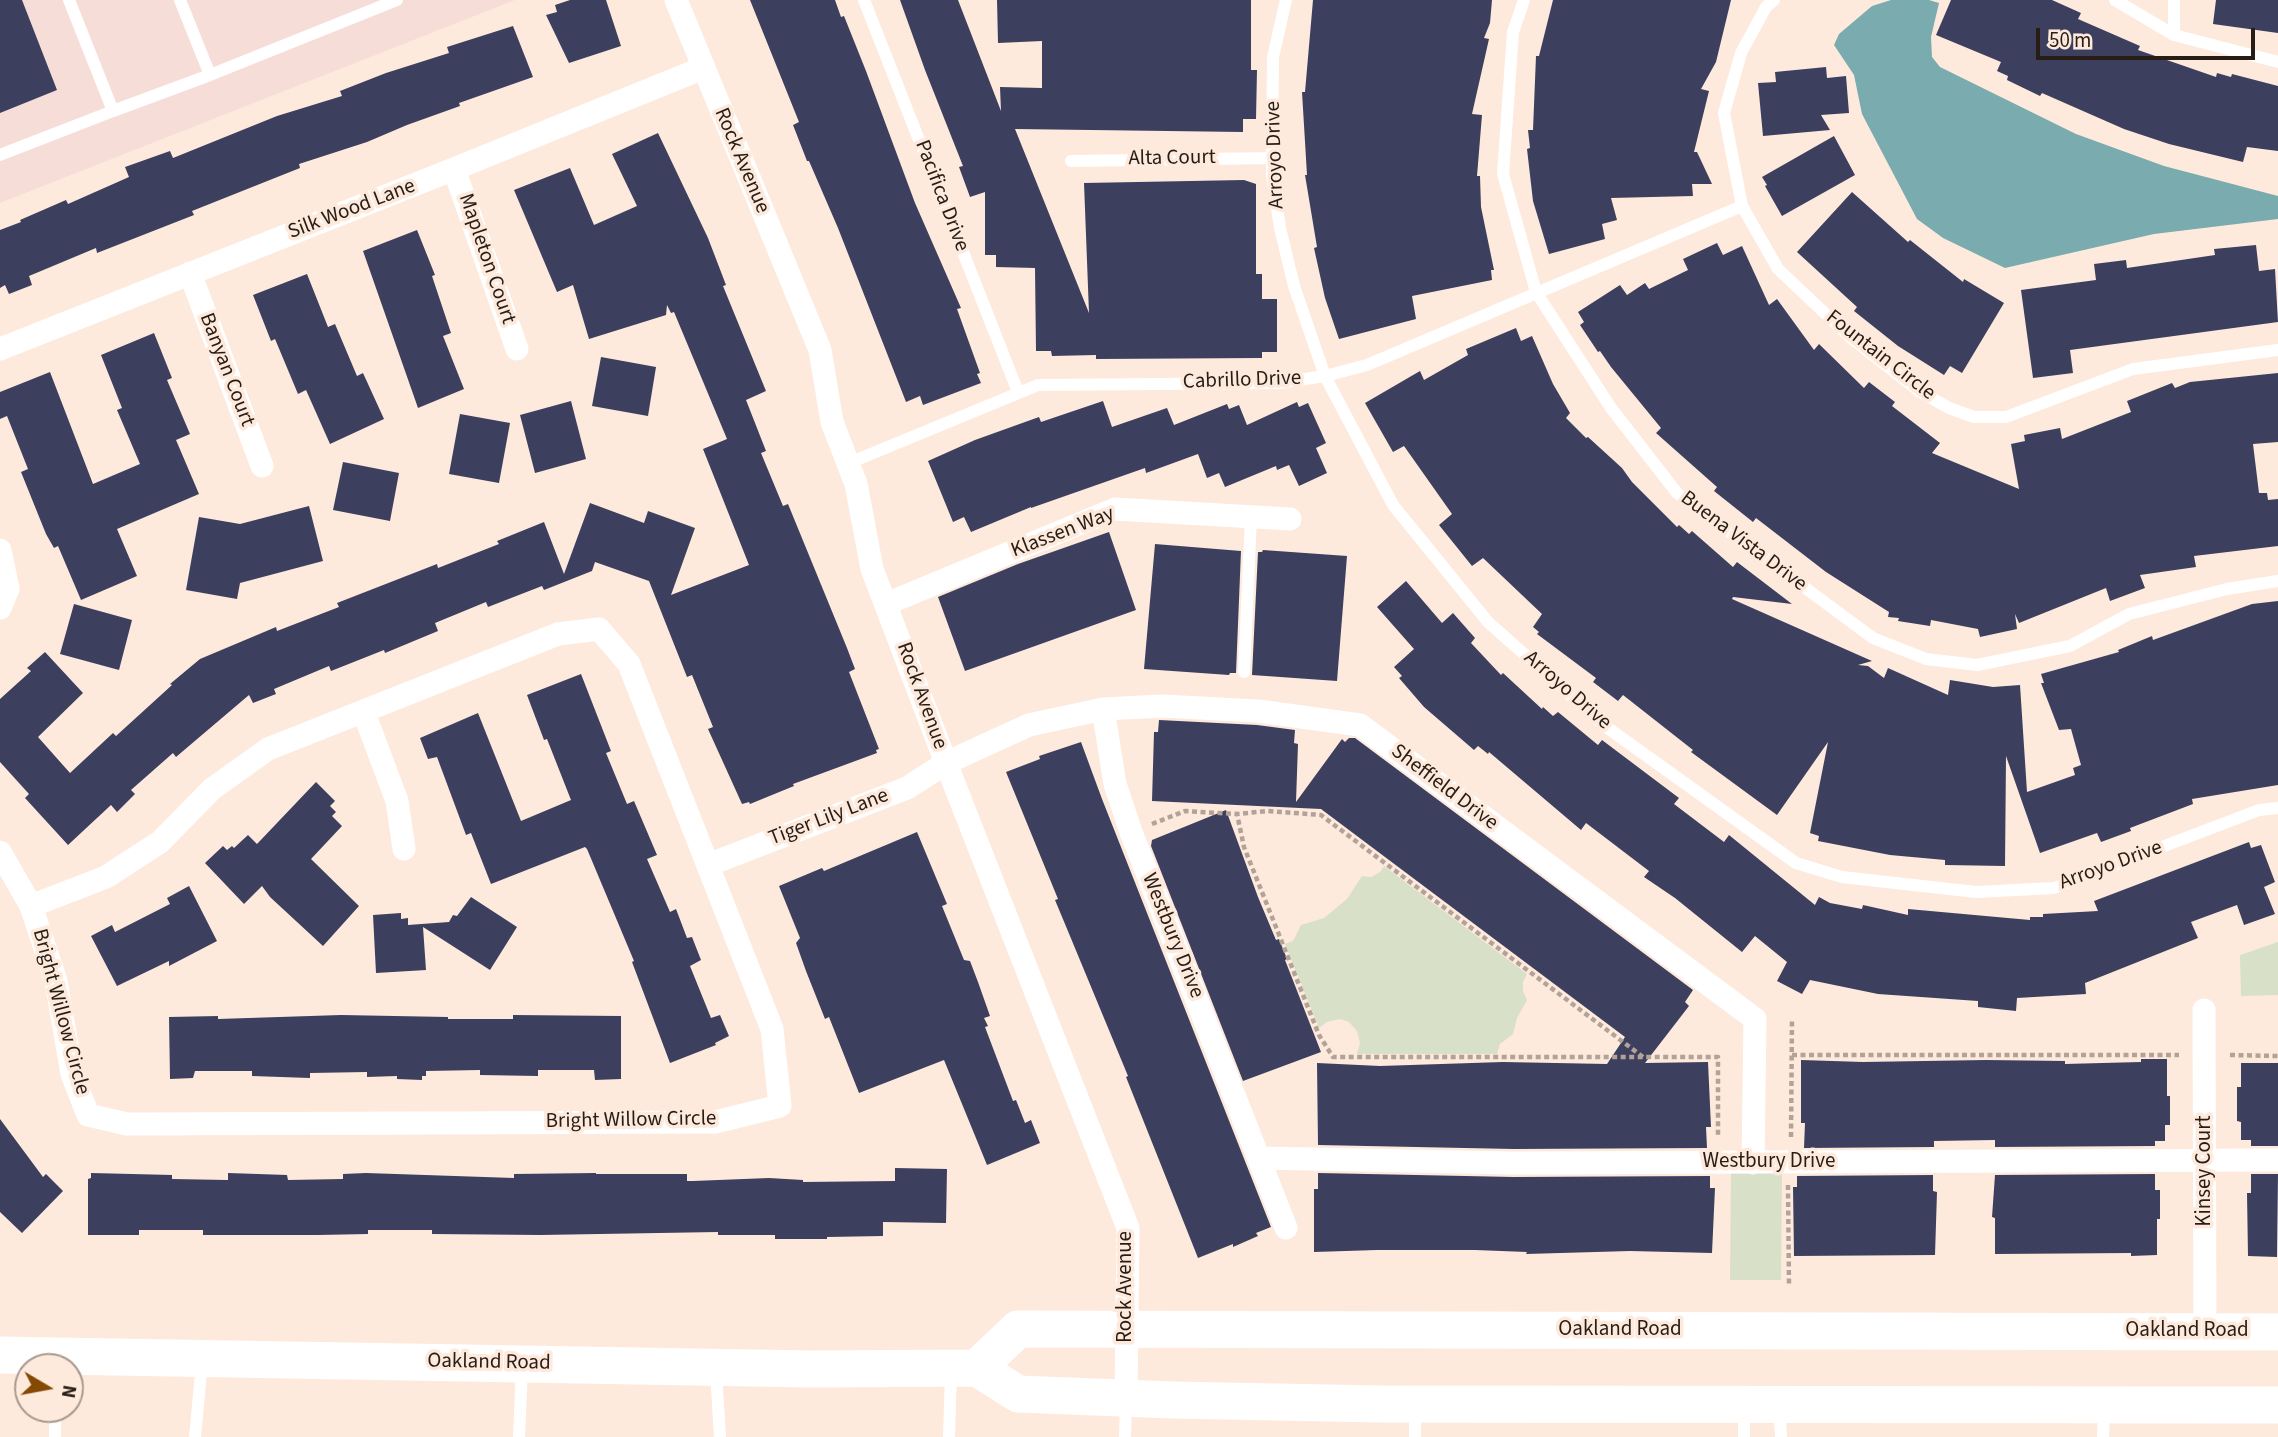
<!DOCTYPE html>
<html>
<head>
<meta charset="utf-8">
<style>
  body { margin:0 }
  #map { position:relative; width:2278px; height:1437px; overflow:hidden; background:#fdeadd; font-family:"Source Sans 3",sans-serif }
  canvas { display:block }
  .north { position:absolute; left:14px; top:1353px; width:70px; height:70px; box-sizing:border-box; background:#fdeadd; border:2px solid #a8988d; border-radius:50%; rotate:100deg; font-size:19px; font-weight:700; line-height:28px; text-align:center; color:#281d15 }
  .north::after { content:''; display:block; margin:auto; width:24px; height:32px; background:#854904; clip-path:polygon(50% 0,100% 100%,50% 72%,0 100%) }
  .scale { position:absolute; left:2036px; top:28px; width:219px; height:32px; box-sizing:border-box; border:4px solid #281d15; border-top:0; padding-left:9px; font-size:21px; line-height:24px; white-space:nowrap; color:#281d15; -webkit-text-stroke:5px #fdeadd; paint-order:stroke }
</style>
</head>
<body>
<div id="map">
<canvas width="2278" height="1437"></canvas>
<div class="north">N</div>
<div class="scale">50 m</div>
</div>
<script>
const c = document.querySelector('canvas').getContext('2d');
c.lineJoin = 'round';
function paint(path, color) { c.fillStyle = color; c.fill(path, 'evenodd'); }
const shape = rows => new Path2D(rows.map(r => 'M' + r).join(''));
function trace(path, color, width, dash) { c.strokeStyle = color; c.lineWidth = width; c.lineCap = dash ? 'butt' : 'round'; c.setLineDash(dash || []); c.stroke(path); }
function label(font, color, halo, rows, align = 'center') {
  c.font = font + ' "Source Sans 3",sans-serif'; c.lineWidth = 7; c.setLineDash([]); c.textBaseline = 'middle'; c.strokeStyle = halo; c.fillStyle = color; for (const [text, x, y, turn = 0] of rows) {
    c.save(); c.translate(x, y); c.rotate((+turn || 0) * Math.PI / 180); c.textAlign = isNaN(turn) ? turn : align; if (halo) c.strokeText(text, 0, 0); c.fillText(text, 0, 0); c.restore();
  }
}
const commercial = shape([
  [0,0,515,0,0,203]
]);
const green = shape([
  [1384,866,1527,974,1523,982,1523,991,1527,1000,1517,1018,1513,1034,1500,1044,1497,1054,1357,1054,1360,1043,1357,1031,1349,1022,1340,1019,1327,1022,1319,1028,1285,944,1293,941,1301,925,1324,918,1347,899,1362,876,1371,877,1380,872],
  [2278,942,2278,995,2241,996,2240,955],
  [1731,1171,1782,1171,1781,1280,1730,1280]
]);
const water = shape([
  [1891,0,1929,0,1939,3,1931,37,1932,57,1940,67,2076,134,2164,166,2278,196,2278,219,2154,234,2005,268,1943,238,1917,219,1862,114,1854,75,1834,45,1839,34,1872,6]
]);
const building = shape([
  [0,0,22,0,57,90,0,113],
  [570,0,606,0,621,46,569,63,546,15,557,12,555,5],
  [750,0,835,0,841,17,844,16,866,71,915,203,961,308,957,309,980,373,977,374,981,383,923,405,920,396,906,402,838,228,809,161,807,161,793,125,799,122],
  [900,0,958,0,1001,111,1000,87,1042,88,1042,41,998,43,997,0,1251,0,1251,70,1257,70,1256,119,1243,119,1243,132,1015,129,1089,313,1084,183,1244,180,1256,184,1256,274,1262,274,1262,299,1277,299,1277,352,1262,352,1262,358,1096,359,1096,355,1052,356,1051,351,1036,351,1035,268,996,267,996,255,985,255,985,192,970,197,959,167,963,166,925,70],
  [1313,0,1492,0,1490,23,1484,38,1489,39,1472,114,1482,115,1477,176,1480,176,1481,207,1494,270,1491,270,1492,280,1412,296,1416,319,1339,339,1325,298,1314,248,1317,247,1305,175,1307,175,1302,92,1305,92],
  [1553,0,1731,0,1716,62,1701,89,1709,91,1694,152,1697,152,1712,184,1692,184,1693,196,1611,198,1617,220,1602,224,1605,239,1549,254,1533,201,1527,149,1530,148,1528,130,1533,130,1536,56,1539,56],
  [1951,0,2052,0,2081,13,2078,19,2140,46,2138,50,2216,77,2217,73,2231,77,2232,74,2278,86,2278,151,2247,147,2243,162,2169,144,2124,129,2042,93,2040,96,2007,80,2008,76,1997,71,2001,62,1936,35],
  [2216,0,2278,0,2278,33,2213,24],
  [513,26,533,77,459,103,460,106,407,125,367,142,299,164,300,168,192,211,194,215,97,253,96,248,29,276,32,285,9,294,5,285,0,288,0,230,21,222,20,220,66,200,68,204,129,177,125,167,170,151,173,158,277,116,342,96,340,91,386,73,449,53,447,47],
  [1826,67,1827,78,1846,76,1849,113,1821,115,1830,130,1763,136,1758,83,1776,82,1775,72],
  [658,133,708,238,726,285,723,286,766,391,746,400,766,451,761,453,783,506,788,504,847,648,855,669,849,672,879,749,876,750,877,753,793,784,794,786,750,804,749,802,742,804,708,729,713,727,692,675,687,677,649,581,595,562,592,571,544,590,542,586,488,607,486,602,435,623,438,631,385,653,384,650,331,671,329,666,274,689,276,694,253,703,249,695,176,757,173,753,131,790,135,794,117,812,111,805,68,845,25,798,29,794,0,762,0,699,31,671,27,668,45,652,83,693,38,737,70,773,113,733,116,736,172,685,170,684,200,659,276,627,277,631,339,607,337,603,437,564,438,568,499,544,497,541,544,522,564,574,590,503,644,523,648,511,695,528,671,595,749,565,703,449,727,439,674,312,671,313,667,305,666,315,589,339,573,285,557,292,514,190,570,168,594,225,637,206,612,154],
  [1834,136,1855,175,1782,216,1765,186,1767,185,1762,177],
  [1852,192,1908,242,1910,240,1963,282,1964,279,2004,303,1962,373,1950,366,1944,375,1898,346,1854,311,1857,307,1797,252],
  [417,230,435,275,432,276,451,333,443,336,464,389,418,408,363,251],
  [1717,243,1723,255,1742,246,1769,305,1777,299,1814,350,1819,344,1864,388,1869,382,1895,402,1892,406,1940,443,1932,453,2019,489,2011,444,2025,441,2024,435,2060,428,2062,439,2131,412,2127,401,2172,383,2175,388,2190,382,2278,373,2278,442,2253,444,2259,493,2267,493,2268,500,2278,499,2278,546,2194,556,2196,567,2140,575,2145,588,2110,601,2106,588,2019,623,2015,614,2017,629,1980,637,1978,629,1931,620,1930,626,1898,621,1899,618,1888,617,1889,612,1826,572,1756,518,1753,522,1714,491,1717,487,1656,433,1661,428,1611,367,1600,351,1598,352,1580,325,1584,322,1578,312,1620,285,1627,295,1645,283,1649,289,1688,270,1683,259],
  [2256,245,2259,271,2275,269,2278,322,2070,350,2073,373,2033,378,2021,290,2096,280,2094,264,2126,260,2127,268,2215,255,2214,249],
  [307,274,328,327,335,324,357,376,363,373,384,419,330,444,306,390,298,394,275,339,271,341,253,295],
  [1516,328,1521,341,1532,336,1553,384,1570,413,1566,418,1586,438,1588,437,1622,468,1632,482,1677,527,1679,525,1689,534,1692,531,1733,567,1737,562,1792,604,1733,597,1732,599,1872,661,1858,665,1868,666,1884,678,1888,668,1948,695,1950,680,1993,687,2020,685,2027,792,2075,775,2073,768,2081,765,2071,729,2059,730,2041,683,2044,683,2041,674,2119,652,2118,650,2152,636,2153,640,2252,604,2278,601,2278,785,2192,799,2193,804,2130,828,2131,831,2101,842,2097,833,2040,853,2006,756,2005,866,1945,865,1945,860,1890,855,1818,841,1819,836,1810,833,1828,742,1777,815,1691,752,1693,750,1623,695,1618,701,1593,682,1596,678,1537,634,1539,632,1533,627,1542,614,1483,558,1472,566,1439,525,1452,514,1404,446,1393,452,1365,403,1420,371,1424,380,1468,355,1466,349],
  [154,333,172,378,167,380,190,434,176,440,199,494,117,529,137,576,81,600,58,546,54,548,46,534,21,472,28,469,7,416,0,419,0,392,50,372,93,484,140,464,117,410,122,408,101,355],
  [601,357,656,367,648,416,592,406],
  [571,401,586,459,535,473,520,415],
  [1103,401,1112,427,1167,408,1174,425,1227,404,1229,409,1239,405,1247,425,1297,402,1299,407,1308,403,1326,443,1316,448,1327,473,1299,486,1289,465,1277,470,1276,466,1225,487,1219,473,1207,478,1198,454,1146,473,1145,468,1031,508,1031,507,971,532,964,517,953,522,928,461,975,440,1039,417,1041,422],
  [460,414,510,423,499,483,449,474],
  [343,462,399,473,390,521,333,510],
  [309,506,323,561,240,583,237,599,186,590,199,517,240,524],
  [1109,532,1136,610,965,671,938,597,1018,564],
  [1155,544,1241,551,1236,673,1230,673,1229,675,1144,669],
  [1263,550,1347,556,1337,681,1252,675,1258,552,1262,552],
  [1406,581,1442,623,1453,613,1475,638,1471,643,1501,675,1503,673,1542,709,1543,707,1553,716,1558,712,1598,745,1602,740,1679,798,1674,804,1724,842,1729,835,1815,905,1819,897,1830,903,1862,909,1863,905,1908,915,1908,909,2030,920,2030,917,2043,917,2043,914,2098,911,2094,901,2249,842,2251,848,2261,845,2275,882,2264,887,2275,914,2244,925,2237,905,2191,922,2198,938,2085,983,2086,994,2017,998,2016,1011,1978,1007,1978,1001,1878,994,1810,980,1802,994,1777,981,1787,962,1755,936,1742,952,1675,898,1644,877,1649,871,1586,823,1581,830,1489,752,1488,754,1478,746,1474,750,1424,707,1399,678,1402,676,1394,667,1414,649,1377,607],
  [74,604,132,620,119,670,60,654],
  [581,674,611,751,606,753,627,804,634,801,657,855,647,859,670,912,676,909,687,938,692,937,701,960,690,966,711,1018,720,1015,729,1036,715,1043,716,1045,670,1063,632,962,634,961,587,849,585,847,491,884,471,833,466,835,437,757,428,759,420,738,478,713,521,821,571,800,547,739,544,740,527,695],
  [1159,720,1257,725,1295,730,1294,743,1298,744,1296,802,1342,739,1345,742,1349,738,1355,738,1693,990,1685,1002,1689,1006,1645,1063,1708,1062,1711,1127,1706,1127,1707,1148,1514,1149,1318,1145,1317,1063,1380,1066,1503,1062,1607,1064,1625,1037,1321,809,1152,801,1154,732,1158,732],
  [1081,742,1102,799,1271,1227,1256,1233,1258,1236,1233,1247,1233,1244,1198,1258,1126,1077,1128,1076,1065,924,1055,900,1058,899,1006,772,1040,759,1039,756],
  [316,782,335,801,330,806,336,812,332,816,342,826,311,859,359,906,323,946,270,897,262,886,244,904,205,863,223,846,227,850,232,846,234,848,248,835,257,844],
  [1226,810,1258,897,1276,940,1279,939,1287,959,1285,960,1321,1052,1243,1081,1151,846,1152,840],
  [917,832,947,904,942,906,964,960,970,961,978,982,990,1016,984,1018,988,1026,985,1027,1013,1101,1016,1100,1025,1123,1031,1120,1040,1143,987,1165,944,1060,859,1093,829,1017,825,1019,806,971,796,943,800,938,779,886,822,868,824,871],
  [189,886,217,941,169,966,169,961,117,986,91,936,112,925,115,932,170,904,167,898],
  [471,897,517,927,490,970,423,927,426,970,376,973,373,915,401,913,401,919,408,918,408,925,449,922,453,915,457,916],
  [341,1015,448,1017,448,1019,513,1019,513,1015,621,1016,621,1079,595,1080,594,1070,538,1070,538,1076,480,1075,480,1070,426,1071,426,1076,422,1076,422,1080,397,1079,397,1076,367,1077,367,1072,310,1073,310,1078,252,1076,252,1071,195,1071,193,1078,170,1079,169,1017,218,1016,218,1019],
  [2141,1059,2167,1059,2167,1096,2170,1096,2170,1125,2165,1125,2165,1141,2155,1141,2155,1146,1995,1147,1995,1140,1934,1141,1934,1147,1804,1148,1805,1123,1801,1123,1801,1060,1863,1062,1986,1060,2065,1061,2065,1064,2141,1062],
  [2241,1063,2278,1063,2278,1146,2251,1146,2251,1140,2241,1140,2241,1122,2237,1121,2237,1087,2241,1087],
  [0,1119,43,1177,46,1174,63,1191,22,1233,0,1212],
  [895,1168,947,1169,946,1223,883,1222,883,1236,827,1237,827,1239,775,1239,775,1235,718,1235,718,1232,540,1235,432,1234,432,1230,368,1230,368,1234,318,1235,203,1235,203,1230,139,1230,139,1235,88,1235,88,1179,91,1178,91,1173,172,1175,172,1179,228,1180,228,1173,287,1175,288,1180,343,1179,343,1174,366,1173,514,1178,514,1174,596,1173,596,1174,687,1174,687,1181,693,1181,769,1178,803,1180,803,1182,895,1181],
  [1318,1173,1514,1177,1710,1176,1710,1188,1715,1188,1712,1253,1630,1251,1526,1254,1527,1252,1475,1250,1377,1250,1314,1252,1314,1189,1318,1189],
  [2155,1174,2155,1190,2160,1190,2160,1219,2157,1219,2157,1255,2131,1256,2131,1253,1995,1254,1995,1218,1992,1217,1995,1175],
  [2251,1174,2278,1174,2277,1257,2248,1256,2247,1193,2251,1193],
  [1933,1175,1933,1191,1937,1192,1935,1255,1794,1256,1793,1187,1797,1187,1797,1176]
]);
const path = shape([
  [1152,824,1185,811,1237,814],
  [1792,1055,2179,1055],
  [2230,1055,2278,1056],
  [1643,1057,1321,815,1268,811,1237,814,1244,847,1319,1035,1333,1057,1718,1057,1718,1137],
  [1791,1137,1792,1019],
  [1788,1185,1789,1286]
]);
const service = shape([
  [180,0,210,75],
  [864,0,1018,392],
  [1286,0,1273,57,1272,175,1280,228,1294,286,1325,376,1393,505,1488,622,1605,726,1796,863,1842,877,1976,892,2054,888,2259,810,2278,808],
  [1524,0,1513,32,1503,174,1536,292,1611,408,1677,493,1873,638,1926,659,1977,665,2070,646,2129,614,2227,589,2278,581],
  [1774,0,1766,7,1741,53,1724,113,1742,206,1778,269,1850,337,1919,391,1949,408,1974,417,2006,417,2133,369,2278,350],
  [2115,0,2174,35,2278,62],
  [2174,0,2174,35],
  [113,111,210,75,397,0],
  [0,155,113,111,69,0],
  [1071,161,1273,158],
  [849,463,1038,385,1279,383,1325,376,1367,365,1742,206],
  [1244,672,1251,517],
  [716,1371,720,1437],
  [1779,1406,1781,1437],
  [1415,1407,1415,1437],
  [1744,1408,1744,1437],
  [55,1409,55,1437],
  [195,1437,202,1362],
  [519,1437,522,1368],
  [949,1437,951,1372],
  [1125,1437,1126,1402],
  [2103,1437,2104,1409]
]);
const minor = shape([
  [676,0,820,350,832,422,856,484,872,569,946,763,1128,1228,1126,1398],
  [454,169,517,349],
  [190,273,262,466],
  [0,349,454,169,703,68],
  [0,550,8,589,0,608],
  [886,604,1115,509,1290,519],
  [599,629,629,664,772,1029,780,1106,715,1122,127,1124,88,1115,72,1074,56,981,31,906,106,877,160,842,212,789,268,749,558,634,599,629],
  [1103,709,1115,784,1131,832,1286,1228],
  [364,713,397,801,404,849],
  [0,852,31,906],
  [708,865,907,788,946,763,1029,725,1103,709,1162,706,1258,711,1360,725,1755,1019,1753,1163],
  [2204,1010,2205,1331],
  [1260,1158,1514,1163,2278,1160]
]);
const primary = shape([
  [0,1355,812,1369,977,1368,1018,1394,1172,1400,1381,1404,2278,1405],
  [977,1368,1018,1329,2278,1332]
]);
const streetNames = [
  ["Arroyo Drive",1276,155,-92],
  ["Alta Court",1172,159,-1],
  ["Rock Avenue",741,161,67],
  ["Pacifica Drive",941,196,69],
  ["Silk Wood Lane",352,210,-21],
  ["Mapleton Court",486,259,71],
  ["Fountain Circle",1880,356,38],
  ["Banyan Court",226,370,69],
  ["Cabrillo Drive",1242,381,-2],
  ["Klassen Way",1063,533,-21],
  ["Buena Vista Drive",1743,542,37],
  ["Arroyo Drive",1567,691,41],
  ["Rock Avenue",921,696,70],
  ["Sheffield Drive",1444,788,37],
  ["Tiger Lily Lane",829,818,-21],
  ["Arroyo Drive",2111,866,-20],
  ["Westbury Drive",1172,936,68],
  ["Bright Willow Circle",60,1012,75],
  ["Bright Willow Circle",631,1121,-1],
  ["Westbury Drive",1769,1162],
  ["Kinsey Court",2205,1171,-90],
  ["Rock Avenue",1126,1287,-90],
  ["Oakland Road",1620,1330],
  ["Oakland Road",2187,1331],
  ["Oakland Road",489,1363,1]
];
paint(commercial, '#f7ddd8');
paint(green, '#d9e0c8');
paint(water, '#7aabaf');
paint(building, '#3d3f5e');
trace(path, '#b3a297', 4.5, [5, 3.5]);
trace(service, '#fff', 12);
trace(minor, '#fff', 23);
trace(primary, '#fff', 37);
label('21px', '#281d15', '#fdeadd', streetNames);
</script>
</body>
</html>
